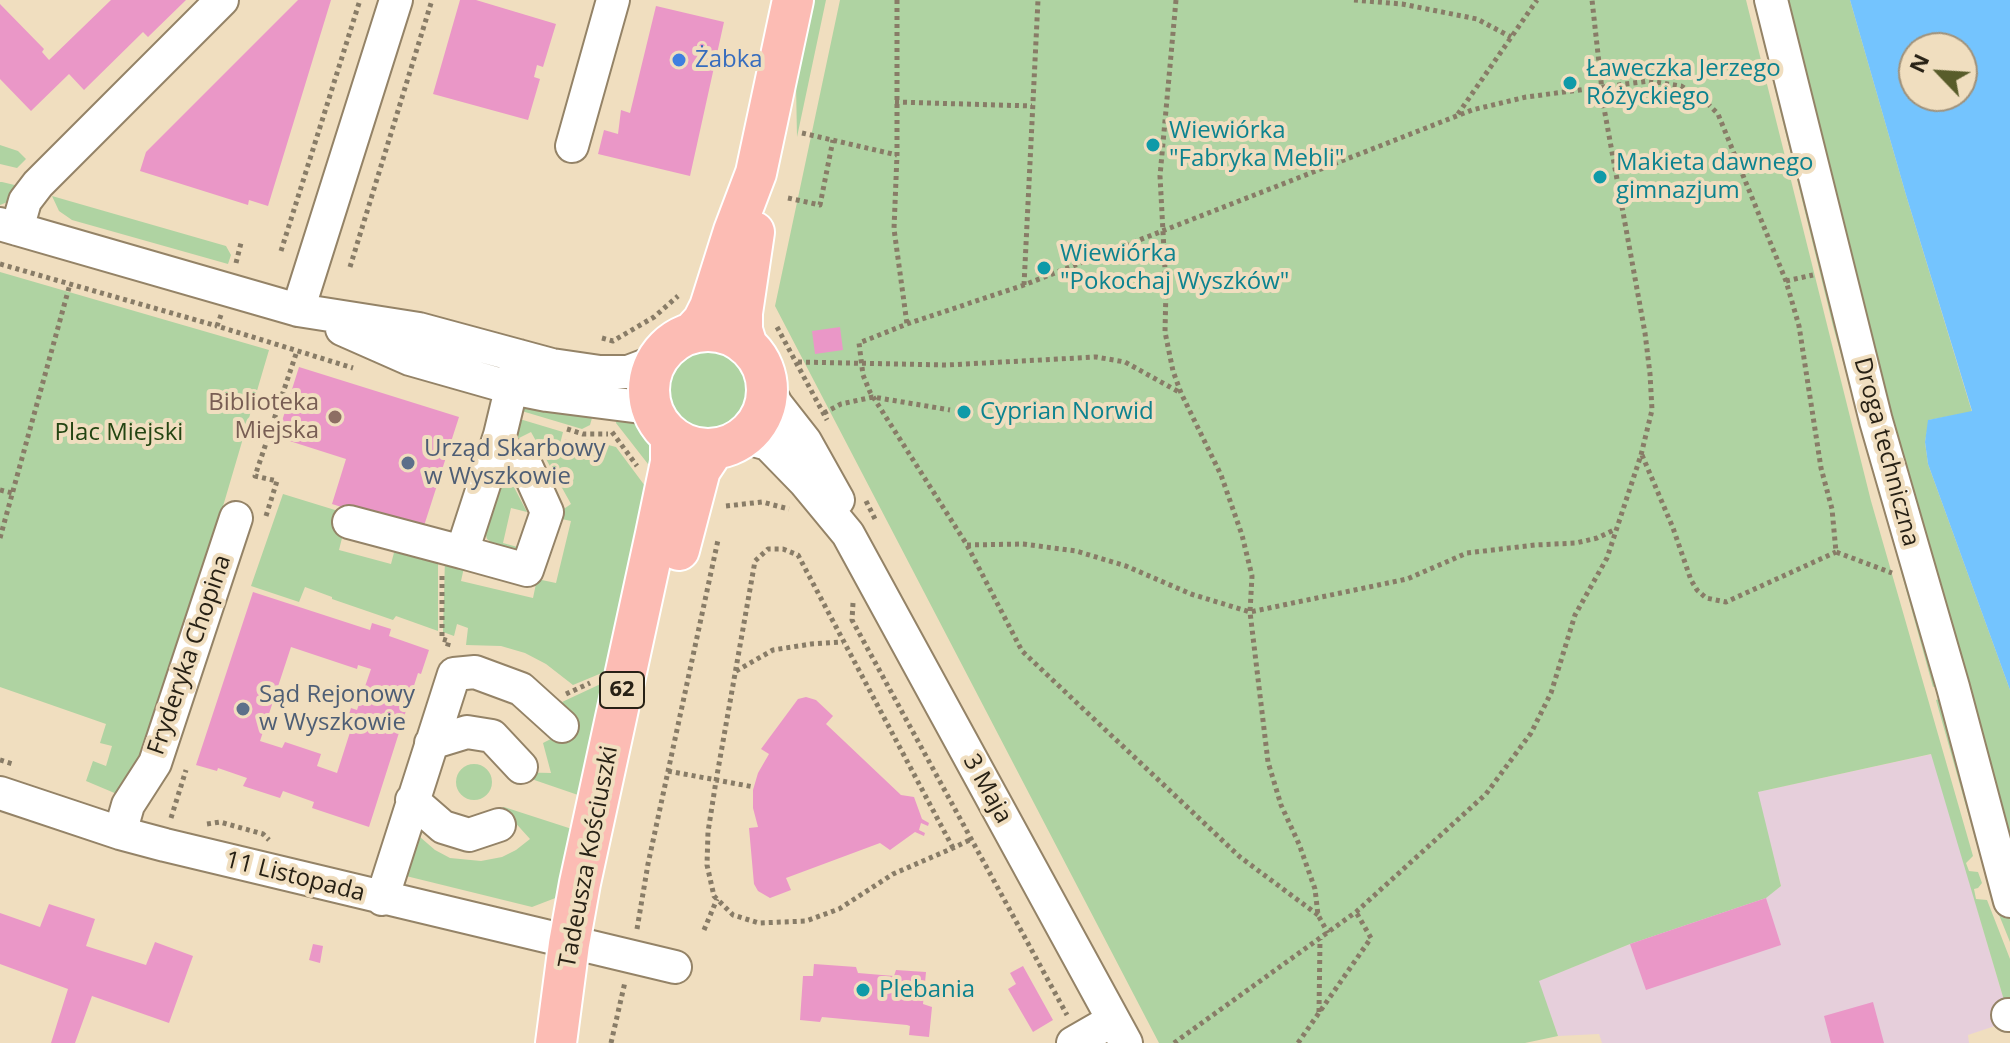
<!DOCTYPE html>
<html>
<head>
<meta charset="utf-8">
<style>
  body { margin:0 }
  #map { position:relative; width:2010px; height:1043px; overflow:hidden; background:#f0debf; font-family:"Open Sans",sans-serif }
  canvas { display:block }
  .north { position:absolute; left:1898px; top:32px; width:80px; height:80px; box-sizing:border-box; background:#f0debf; border:2px solid #a0927b; border-radius:50%; rotate:295deg; font-size:22px; font-weight:700; line-height:32px; text-align:center; color:#272115 }
  .north::after { content:''; display:block; margin:auto; width:28px; height:36px; background:#585c2a; clip-path:polygon(50% 0,100% 100%,50% 72%,0 100%) }
</style>
</head>
<body>
<div id="map">
<canvas width="2010" height="1043"></canvas>
<div class="north">N</div>
</div>
<script>
const c = document.querySelector('canvas').getContext('2d');
c.lineJoin = 'round';
function paint(path, color) { c.fillStyle = color; c.fill(path, 'evenodd'); }
const shape = rows => new Path2D(rows.map(r => 'M' + r).join(''));
function trace(path, color, width, dash) { c.strokeStyle = color; c.lineWidth = width; c.lineCap = dash ? 'butt' : 'round'; c.setLineDash(dash || []); c.stroke(path); }
function label(font, color, halo, rows, align = 'center') {
  c.font = font + ' "Open Sans",sans-serif'; c.lineWidth = 8; c.setLineDash([]); c.textBaseline = 'middle'; c.strokeStyle = halo; c.fillStyle = color; for (const [text, x, y, turn = 0] of rows) {
    c.save(); c.translate(x, y); c.rotate((+turn || 0) * Math.PI / 180); c.textAlign = isNaN(turn) ? turn : align; if (halo) c.strokeText(text, 0, 0); c.fillText(text, 0, 0); c.restore();
  }
}
const commercial = shape([
  [1932,754,2010,1021,1968,1035,1969,1043,1602,1043,1599,1034,1558,1036,1538,981,1630,944,1765,898,1781,886,1757,792]
]);
const green = shape([
  [814,0,826,0,797,137,796,84],
  [840,0,1746,0,1871,501,1973,856,1966,863,1969,871,1978,872,1982,883,1978,888,1974,889,1976,899,1987,900,2010,959,2010,1006,2006,1007,1931,754,1758,792,1781,886,1766,898,1630,944,1539,981,1558,1036,1525,1043,1159,1043,775,306],
  [1753,0,1766,0,1944,684,1933,687,1833,326],
  [1779,0,1850,0,1906,195,1972,412,1929,420,1925,442,1928,464,2010,690,2010,874],
  [0,145,18,151,26,159,17,168,0,164],
  [0,182,2,182,23,187,10,201,0,205],
  [52,196,226,246,231,255,228,264,72,220,59,211],
  [0,272,269,350,166,700,124,797,86,781,93,761,106,766,112,746,100,743,106,724,0,687],
  '666 390a41 41 0 1 1 82 0a41 41 0 1 1-82 0Z',
  [517,402,592,411,592,418,590,425,582,429,515,409],
  [617,414,644,423,650,433,658,449,655,473,616,423],
  [513,417,563,432,558,452,578,458,585,439,616,447,648,490,609,670,573,685,546,664,525,653,501,646,466,645,468,628,457,624,454,636,443,632,445,558,465,563,461,581,533,598,537,579,556,583,571,521,552,517,571,504,531,432,515,440],
  [501,469,505,470,527,512,511,508,503,543,521,548,521,552,496,546,487,539,483,525],
  [283,494,348,514,339,550,391,564,396,545,438,556,438,631,396,616,393,620,332,599,332,597,305,587,299,602,251,586],
  [607,681,581,796,511,772,551,773,543,743,578,725,562,702],
  [1949,696,2010,920,2010,942,1991,895,1936,700],
  '456 782a18 18 0 1 1 36 0a18 18 0 1 1-36 0Z',
  [504,807,575,830,558,897,532,907,402,875,419,827,429,822,420,837,435,850,450,858,481,861,502,857,516,850,530,839,502,808]
]);
const water = shape([
  [1850,0,2010,0,2010,690,1928,464,1925,442,1928,420,1972,411,1906,195],
  [1962,48,1962,96,1914,96,1914,48]
]);
const building = shape([
  [111,0,186,0,148,37,143,32,84,90,69,74,31,111,0,79,0,4,44,49,42,52,49,60],
  [298,0,331,0,268,206,249,200,248,205,140,171,146,152],
  [460,0,476,0,556,24,543,67,537,65,534,77,540,79,528,120,433,94],
  [656,6,724,22,690,176,598,154,604,130,618,134,621,110,630,113],
  [840,327,843,350,815,354,812,331],
  [299,367,459,417,422,532,332,504,346,459,277,437],
  [565,439,583,444,579,458,561,453],
  [253,592,370,630,372,623,391,629,389,636,429,650,421,674,418,673,369,827,312,808,314,802,283,791,280,798,243,786,247,778,218,768,217,771,196,765],
  [291,647,357,669,358,665,371,669,357,710,351,708,346,724,352,726,337,773,317,766,321,754,285,742,282,748,260,741],
  [806,697,816,700,833,716,826,724,901,795,914,797,922,819,929,823,928,826,921,823,919,830,925,833,924,836,915,832,890,850,880,843,786,878,791,890,770,898,758,891,754,884,749,828,758,827,753,808,753,790,758,773,769,754,761,749,798,699],
  [1766,898,1781,945,1646,990,1630,944],
  [49,904,95,919,86,946,146,965,155,942,193,956,169,1023,92,996,75,1043,51,1043,68,989,0,964,0,913,40,927],
  [313,944,323,946,320,963,309,960],
  [814,964,856,967,858,973,894,976,896,970,926,972,923,1004,932,1007,929,1037,909,1035,910,1026,907,1025,822,1017,820,1022,800,1020,803,976,813,976],
  [1023,966,1053,1020,1033,1032,1008,989,1016,984,1010,973],
  [1873,1002,1884,1043,1831,1043,1824,1016]
]);
const path = shape([
  [897,0,897,155,894,229,907,324],
  [1176,0,1160,176,1166,288,1165,332,1173,371,1181,393,1221,475,1242,535,1252,576,1250,612,1268,762,1281,805,1299,844,1315,889,1318,915,1328,933],
  [1354,0,1402,4,1477,19,1511,37],
  [895,102,1032,106],
  [1458,114,1537,0],
  [802,133,897,155],
  [788,198,820,205,833,140],
  [281,251,360,0],
  [236,263,241,243],
  [0,264,217,326],
  [350,267,432,0],
  [1786,281,1813,275],
  [1024,285,1038,0],
  [221,315,217,326,353,368],
  [777,327,827,420],
  [602,338,613,341,654,317,678,296],
  [798,362,947,365,1096,357,1125,362,1179,392],
  [824,413,841,404,873,397,950,410],
  [567,429,583,434,608,434],
  [612,432,637,466],
  [1642,455,1673,528,1691,580,1697,590,1706,598,1726,602,1836,552],
  [0,490,12,493],
  [866,501,876,521],
  [726,506,762,502,789,509],
  [266,516,277,481,255,476,297,351],
  [0,538,70,284],
  [967,545,1023,544,1076,551,1126,566,1191,594,1250,612,1407,579,1467,553,1535,545,1576,543,1597,538,1614,530],
  [442,576,442,639,449,641,447,648],
  [853,603,852,620,1067,1015],
  [736,671,773,650,811,644,843,642],
  [566,694,590,683],
  [0,760,13,764],
  [668,771,754,787],
  [171,818,186,770],
  [207,824,220,822,263,834,269,840],
  [953,848,798,555,783,549,768,549,755,561,716,781,708,832,707,865,714,896,733,915,759,923,806,921,839,909,893,874,953,848,972,839],
  [1318,915,1240,857,1022,651,967,545,870,392,863,375,859,343,907,324,1024,285,1472,110,1526,97,1649,81,1681,86,1702,98,1718,114,1786,281,1799,326,1821,468,1832,509,1836,552,1892,573],
  [637,929,648,864,718,540],
  [704,930,717,899],
  [1319,1012,1320,939],
  [611,1043,625,982],
  [1174,1043,1356,912,1486,794,1531,733,1551,693,1575,615,1607,558,1641,455,1652,410,1650,374,1645,333,1604,108,1592,0],
  [1298,1043,1371,938,1356,912]
]);
const minor = shape([
  [1771,0,1876,421,1953,687,2010,901],
  [572,146,613,0],
  [0,224,298,310,419,329,552,365,600,372,628,372,657,361],
  [17,229,25,201,38,184,222,0],
  [298,310,396,0],
  [342,329,410,359,512,388,547,395,641,407,653,413],
  [766,385,776,404,805,441,838,500],
  [743,437,768,444,805,482,848,534,1126,1043],
  [495,450,523,459,547,512,527,570,462,552,500,435,519,356],
  [349,522,462,552],
  [431,743,467,732,492,736,521,767],
  [0,793,120,833,165,845,675,967],
  [412,800,443,827,469,835,499,825],
  [120,833,128,805,155,763,236,518],
  [382,899,454,674,475,672,521,689,562,726],
  [2008,1015,2010,1015],
  [1073,1043,1113,1020]
]);
const major = shape([
  '649 390a59 59 0 1 1 118 0a59 59 0 1 1-118 0Z',
  [692,333,703,321,710,307,734,231,756,173,793,0],
  [747,346,742,330,742,313,754,232],
  [679,550,700,470,714,449],
  [556,1043,569,944,580,883,656,534,671,462,671,437]
]);
const markers = [
  [679,60,8,"#3f7fe0"],
  [1570,83,8,"#0f9aa8"],
  [1153,145,8,"#0f9aa8"],
  [1600,177,8,"#0f9aa8"],
  [1044,268,8,"#0f9aa8"],
  [964,412,8,"#0f9aa8"],
  [335,417,8,"#8d6e63"],
  [408,463,8,"#5c6f8a"],
  [243,709,8,"#5c6f8a"],
  [863,990,8,"#0f9aa8"]
];
const shields = [
  [622,690,44]
];
const shieldNames = [
  ["62",622,690]
];
const shopNames = [
  ["Żabka",695,60]
];
const cultureNames = [
  ["Ławeczka Jerzego",1586,69],
  ["Różyckiego",1586,97],
  ["Wiewiórka",1169,131],
  ["\"Fabryka Mebli\"",1169,159],
  ["Makieta dawnego",1616,163],
  ["gimnazjum",1616,191],
  ["Wiewiórka",1060,254],
  ["\"Pokochaj Wyszków\"",1060,282],
  ["Cyprian Norwid",980,412],
  ["Plebania",879,990]
];
const educationNames = [
  ["Biblioteka",319,403],
  ["Miejska",319,431]
];
const parkNames = [
  ["Plac Miejski",119,433]
];
const serviceNames = [
  ["Urząd Skarbowy",424,449],
  ["w Wyszkowie",424,477],
  ["Sąd Rejonowy",259,695],
  ["w Wyszkowie",259,723]
];
const streetNames = [
  ["Droga techniczna",1886,452,75],
  ["Fryderyka Chopina",190,655,-71],
  ["3 Maja",987,789,61],
  ["Tadeusza Kościuszki",589,857,-79],
  ["11 Listopada",295,877,14]
];
paint(commercial, '#e6cfdb');
paint(green, '#afd3a2');
paint(water, '#74c4fe');
paint(building, '#ea97c7');
trace(minor, '#948367', 36);
trace(major, '#fff', 44);
trace(path, '#887c67', 5, [4, 4]);
trace(minor, '#fff', 32);
trace(major, '#fcbcb4', 40);
for (const [x, y, r, color] of markers) { const dot = new Path2D(); dot.arc(x, y, r, 0, 2 * Math.PI); c.fillStyle = color; c.fill(dot); trace(dot, '#f0debf', 3); }
for (const [x, y, w] of shields) { const box = new Path2D(); box.roundRect(x - w / 2, y - 18, w, 36, 6); c.fillStyle = '#f0debf'; c.fill(box); trace(box, '#272115', 2); }
label('bold 22px', '#272115', null, shieldNames);
label('24px', '#366cbe', '#f0debf', shopNames, 'left');
label('24px', '#0d838f', '#f0debf', cultureNames, 'left');
label('24px', '#785e54', '#f0debf', educationNames, 'right');
label('24px', '#234512', '#f0debf', parkNames);
label('24px', '#4e5e75', '#f0debf', serviceNames, 'left');
label('24px', '#272115', '#f0debf', streetNames);
</script>
</body>
</html>
